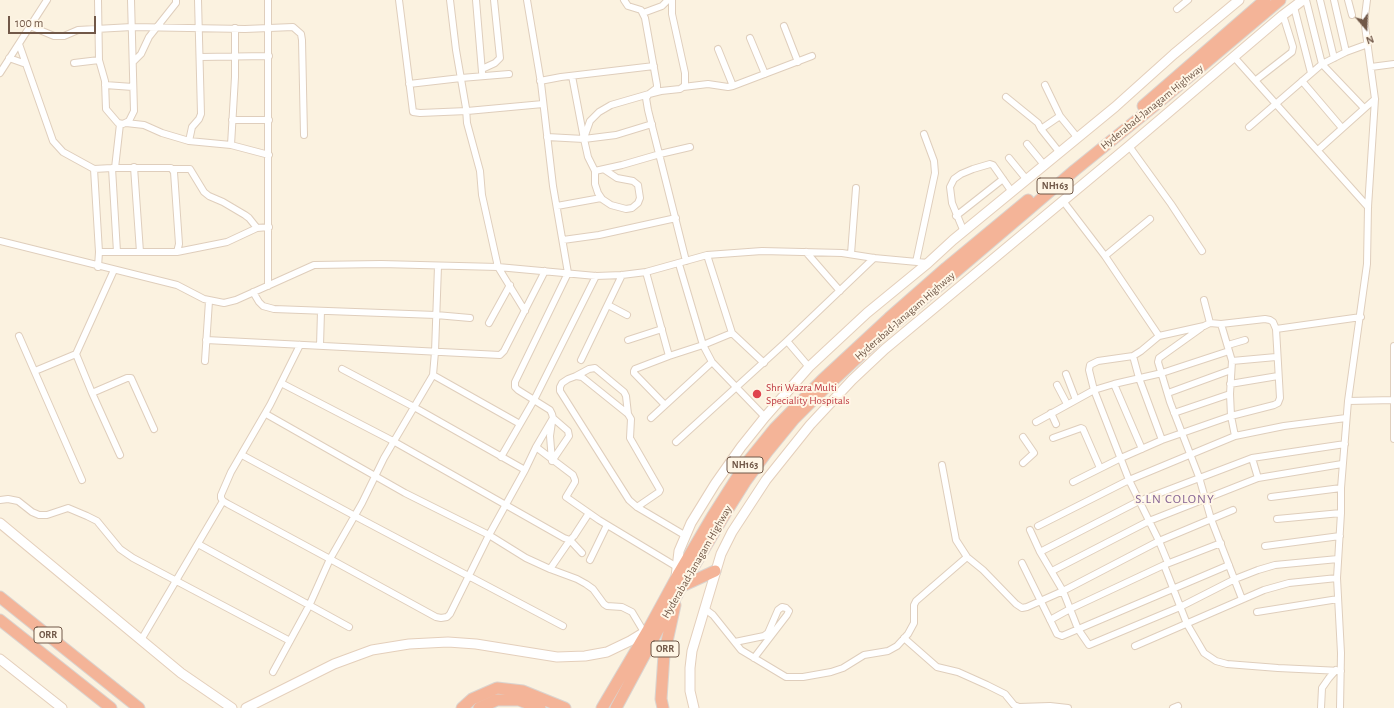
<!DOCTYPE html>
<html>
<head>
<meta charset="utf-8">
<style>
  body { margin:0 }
  #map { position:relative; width:1394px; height:708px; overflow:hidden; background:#fbf2e0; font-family:"Alegreya Sans",sans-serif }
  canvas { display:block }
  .north { position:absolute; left:1346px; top:8px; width:40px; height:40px; -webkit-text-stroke:3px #fff6e6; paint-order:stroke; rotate:161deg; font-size:11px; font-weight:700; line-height:16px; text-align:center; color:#715848 }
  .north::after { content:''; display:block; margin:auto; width:14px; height:18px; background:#715848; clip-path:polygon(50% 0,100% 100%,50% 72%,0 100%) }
  .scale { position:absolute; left:8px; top:16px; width:88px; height:18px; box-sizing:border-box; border:2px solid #715848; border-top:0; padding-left:5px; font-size:12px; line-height:14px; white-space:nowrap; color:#715848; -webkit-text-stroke:3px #fff6e6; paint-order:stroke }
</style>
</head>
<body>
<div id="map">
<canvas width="1394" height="708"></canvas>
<div class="north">N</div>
<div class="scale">100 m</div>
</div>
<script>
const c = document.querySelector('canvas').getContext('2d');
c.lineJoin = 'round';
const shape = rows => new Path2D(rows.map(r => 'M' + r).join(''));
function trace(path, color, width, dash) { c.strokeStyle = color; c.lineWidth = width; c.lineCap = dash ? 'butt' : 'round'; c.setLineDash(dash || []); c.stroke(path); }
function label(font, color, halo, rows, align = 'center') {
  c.font = font + ' "Alegreya Sans",sans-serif'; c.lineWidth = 4; c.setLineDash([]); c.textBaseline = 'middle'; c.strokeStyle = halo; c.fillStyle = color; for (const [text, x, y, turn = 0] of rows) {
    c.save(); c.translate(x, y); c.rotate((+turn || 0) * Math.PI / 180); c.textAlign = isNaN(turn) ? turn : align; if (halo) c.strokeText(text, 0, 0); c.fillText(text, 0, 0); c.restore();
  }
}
const street = shape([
  [98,0,99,60,105,81,106,109,118,123,123,124,129,121,134,111,131,0],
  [268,0,268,286],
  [399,0,413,112,420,113,467,111,543,104],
  [450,0,456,50,466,108,467,123,480,171,482,195,498,267,525,311],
  [476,0,482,72],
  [527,0,541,83,553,186,568,273,515,382,515,387,518,390,550,410,552,414,553,418,536,447,573,475,575,480,575,482,566,497,599,520,677,567],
  [624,0,628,6,641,10,645,18,657,85,657,88,649,94,646,98,648,110,686,261],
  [1306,0,1322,64,1364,108],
  [1320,0,1334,58],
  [1334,0,1346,52],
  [1348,0,1352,15],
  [1294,7,1311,73],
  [1177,9,1188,0],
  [643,13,662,6,668,0],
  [30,26,54,36,64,36,78,30,132,27,245,29,293,27,301,34,302,40,304,135],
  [784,26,798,62],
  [750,38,765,74],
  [19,44,53,141,63,152,94,169,112,168,171,168,174,172,179,244,177,252,99,252],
  [718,49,733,86],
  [200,57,269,56],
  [1234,57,1368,207],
  [9,58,26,64],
  [133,62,141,54,149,37,176,3,176,0],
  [74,63,99,60],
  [1371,67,1394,64],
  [482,69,495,63,500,58,494,0],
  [0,73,47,0],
  [572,76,584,139,588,157,595,171,595,184,598,193,602,199,611,205,626,209,632,208,638,203,640,198,638,185,633,181,617,178,605,170],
  [1256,80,1292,52,1293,47,1283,15],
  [540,81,561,77,654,66],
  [1302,81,1342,128],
  [409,84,461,78,509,74],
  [105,85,133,87],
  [1045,85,1060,116,1077,137],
  [683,87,708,84,728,87,733,86,812,56],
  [1006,97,1038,123,1041,129,1060,153],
  [232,120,269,120],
  [126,123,144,125,162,133,189,141,231,145,269,155],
  [1249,127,1322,64,1346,52,1368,44],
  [1041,129,1060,116],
  [547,137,584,139,616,135,652,124],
  [584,138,590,121,599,112,611,105,649,94,661,91,680,89,683,87,685,85,685,73,672,14,672,0],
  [189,141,192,127,199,119,201,114,198,0],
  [1027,144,1045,166],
  [231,145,235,77,235,28],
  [1129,146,1171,204,1202,251],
  [1318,150,1375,99],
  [1009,158,1027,180],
  [134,167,140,252],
  [112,168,117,252],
  [115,168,120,124],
  [94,169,99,252,98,267],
  [173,169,190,169,204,192,209,196,223,202,245,215,249,218,257,228],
  [595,171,622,165,660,154,690,147],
  [1063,201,1105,256,1159,336,1204,326,1210,323,1221,324,1265,319,1270,320,1273,322,1276,329,1280,398,1278,403,1274,405,1231,416,1162,440,1121,458,1073,482],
  [557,206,601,198],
  [956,216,1003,179],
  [964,232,952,203,950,187,954,179,961,174,973,169,990,164,993,165,1012,192],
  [563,240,599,235,676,218],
  [0,241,177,285,204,299,224,303,236,300,314,265,381,264,498,267,596,276,622,275,646,272,707,255,762,251,842,253,874,258,928,263],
  [177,252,227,242,257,228,269,227],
  [806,252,840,291],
  [851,254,856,188],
  [1105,256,1150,219],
  [916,262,935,173,934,161,924,134],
  [679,264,703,345,712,362,765,417],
  [114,270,76,354,92,393,120,455],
  [646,272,669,356,703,345,732,333,707,255],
  [253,292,259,302,263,306,274,309,436,315,470,318],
  [1204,300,1210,323],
  [608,305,627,315],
  [489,323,510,285],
  [1221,324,1232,361,1230,394,1231,416,1235,436],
  [1201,328,1159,358,1158,362,1170,402,1199,477,1211,519,1242,599],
  [1276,329,1361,317],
  [732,333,764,363],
  [19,336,82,480],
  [1159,336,1141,351,1133,356,1098,361,1090,365,1089,370,1094,390,1129,480,1159,541,1168,563],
  [206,340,500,355,504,351,545,271],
  [628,340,662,329],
  [300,345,270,405,231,472,221,495,221,498,223,501,228,504,330,559,436,617,441,618,447,617,450,614,489,535,525,470,536,447],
  [1228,345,1245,340],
  [320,346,321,311],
  [1394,346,1394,439],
  [1133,356,1139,378,1162,440],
  [581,360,622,275],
  [205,361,209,301],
  [1232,361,1276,357],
  [809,367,787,341,874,258],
  [342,369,414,407,525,470],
  [35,371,76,354],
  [1066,374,1076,400],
  [433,375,520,424],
  [576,376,589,369,595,368,624,392,626,396,628,414],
  [281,383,393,441,564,538,570,540,574,536,589,513],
  [1114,384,1142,449],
  [1230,384,1278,376],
  [1057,385,1067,404],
  [92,393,127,378,131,378,154,429],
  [1168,393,1231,370],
  [1348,401,1394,400],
  [665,405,634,373,634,371,635,369,669,356],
  [1051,413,1056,424],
  [1174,413,1230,394],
  [266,414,405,493,489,535,526,558,550,569,577,579,586,584,593,589,604,604,607,606,622,607,632,612,644,632],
  [651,418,712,362],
  [552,422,550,436,552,461],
  [1036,422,1094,390,1114,384,1162,373,1229,351],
  [1053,438,1081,428,1083,429,1100,468],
  [676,442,787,341],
  [242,455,355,516,563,626],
  [501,457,534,400,596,276],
  [1252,458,1258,478],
  [552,461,569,436,568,431,553,418],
  [1023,463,1034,453,1023,437],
  [942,465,956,540,967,557,983,570,1016,604,1022,608,1027,607,1063,591,1159,541,1233,510],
  [1271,497,1341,488],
  [0,500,8,499,18,501,32,512,39,515,47,515,68,508,87,516,97,521,120,549,133,558,290,641],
  [637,507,659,492,660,490,630,438,631,419,628,414,582,377,576,376,568,379,562,383,560,387,560,391,629,500,637,507,686,536],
  [1277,519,1341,513],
  [1038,526,1129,480,1235,436,1284,426,1346,418],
  [1030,530,1040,552,1063,591,1078,629,1089,645,1180,607,1235,579,1258,570,1275,565,1338,559],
  [198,544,349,627],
  [1265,546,1340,536],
  [1040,552,1139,501,1252,458,1345,444],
  [590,560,607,525],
  [1022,563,1057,634,1062,636,1229,565],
  [1164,565,1187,624,1204,653,1216,661,1227,664,1278,668,1341,671],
  [550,569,570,540,582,553],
  [1052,571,1149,521,1258,478,1342,464],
  [705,609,713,615,741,650,786,677,803,677,831,672,843,668,864,655,888,651,897,646,908,634,914,623,914,605,916,601,967,557],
  [1257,612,1338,599],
  [1050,620,1070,609,1164,565,1221,543],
  [904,638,937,667,958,672,987,685,1005,694,1014,705,1019,707,1050,706,1068,708],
  [141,640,223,501],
  [735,642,764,636,768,633,778,610,782,607,786,608,789,611,787,615,754,658],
  [1135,646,1264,590,1289,583,1337,578],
  [273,672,309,606,330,559,362,503,384,458,433,375,435,352,438,266],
  [1173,708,1178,706],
  [1321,708,1322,688,1329,678,1336,670],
  [1340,708,1341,653,1337,578,1341,513,1341,488,1348,401,1367,264,1368,207,1375,99,1365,26,1365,16,1367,0]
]);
const secondary = shape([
  [0,523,181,673,232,708],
  [676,577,679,551,691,523,715,484,741,447,765,417,809,367,867,313,928,263,953,240,1115,107,1174,54,1239,0],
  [0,659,62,708],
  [246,708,334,664,372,650,409,644,448,642,476,644,557,657,585,656,607,652,630,641,648,630],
  [694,708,690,691,690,668,692,651,721,554,732,532,766,480,810,425,852,380,885,349,1129,146,1283,15,1303,0]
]);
const highway = shape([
  [1143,106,1265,0],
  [682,586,715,571],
  [0,597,139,708],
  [0,620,111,708],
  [462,708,472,699,497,688,523,691,565,708],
  [479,708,497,700,519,700,540,708],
  [602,708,648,630,679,573,712,517,745,465,775,428,822,380,889,318,946,268,1028,200],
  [616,708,679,591,725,514,745,482,767,452,794,419,824,389,887,330,954,273,1075,170,1159,102,1280,0],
  [663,708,661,699,664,655,675,605]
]);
const markers = [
  [757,394,5,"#e0444e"]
];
const shields = [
  [1055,186,36],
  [745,465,36],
  [48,635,28],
  [665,649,28]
];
const shieldNames = [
  ["NH163",1055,186],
  ["NH163",745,465],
  ["ORR",48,635],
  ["ORR",665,649]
];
const streetNames = [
  ["Hyderabad-Janagam Highway",1152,107,-39],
  ["Hyderabad-Janagam Highway",905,316,-41],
  ["Hyderabad-Janagam Highway",697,562,-60]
];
const healthNames = [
  ["Shri Wazra Multi",766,388],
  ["Speciality Hospitals",766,401]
];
const quarterNames = [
  ["S.LN COLONY",1175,499]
];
trace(street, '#dfcebc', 8);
trace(secondary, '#e4cfbb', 11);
trace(highway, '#dad4cf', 13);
trace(street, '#fff', 6);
trace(secondary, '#fff', 9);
trace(highway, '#f4b498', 11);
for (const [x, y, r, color] of markers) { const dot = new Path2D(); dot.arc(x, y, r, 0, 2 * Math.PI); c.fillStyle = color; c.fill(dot); trace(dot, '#fff6e6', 1.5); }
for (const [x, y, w] of shields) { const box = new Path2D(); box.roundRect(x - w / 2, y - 8, w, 16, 3); c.fillStyle = '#fff6e6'; c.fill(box); trace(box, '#715848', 1); }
label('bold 10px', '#715848', null, shieldNames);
label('11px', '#715848', '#fff6e6', streetNames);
label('11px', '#be3a42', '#fff6e6', healthNames, 'left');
c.letterSpacing = '1px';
label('13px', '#866494', '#fff6e6', quarterNames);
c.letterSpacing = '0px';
</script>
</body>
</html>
